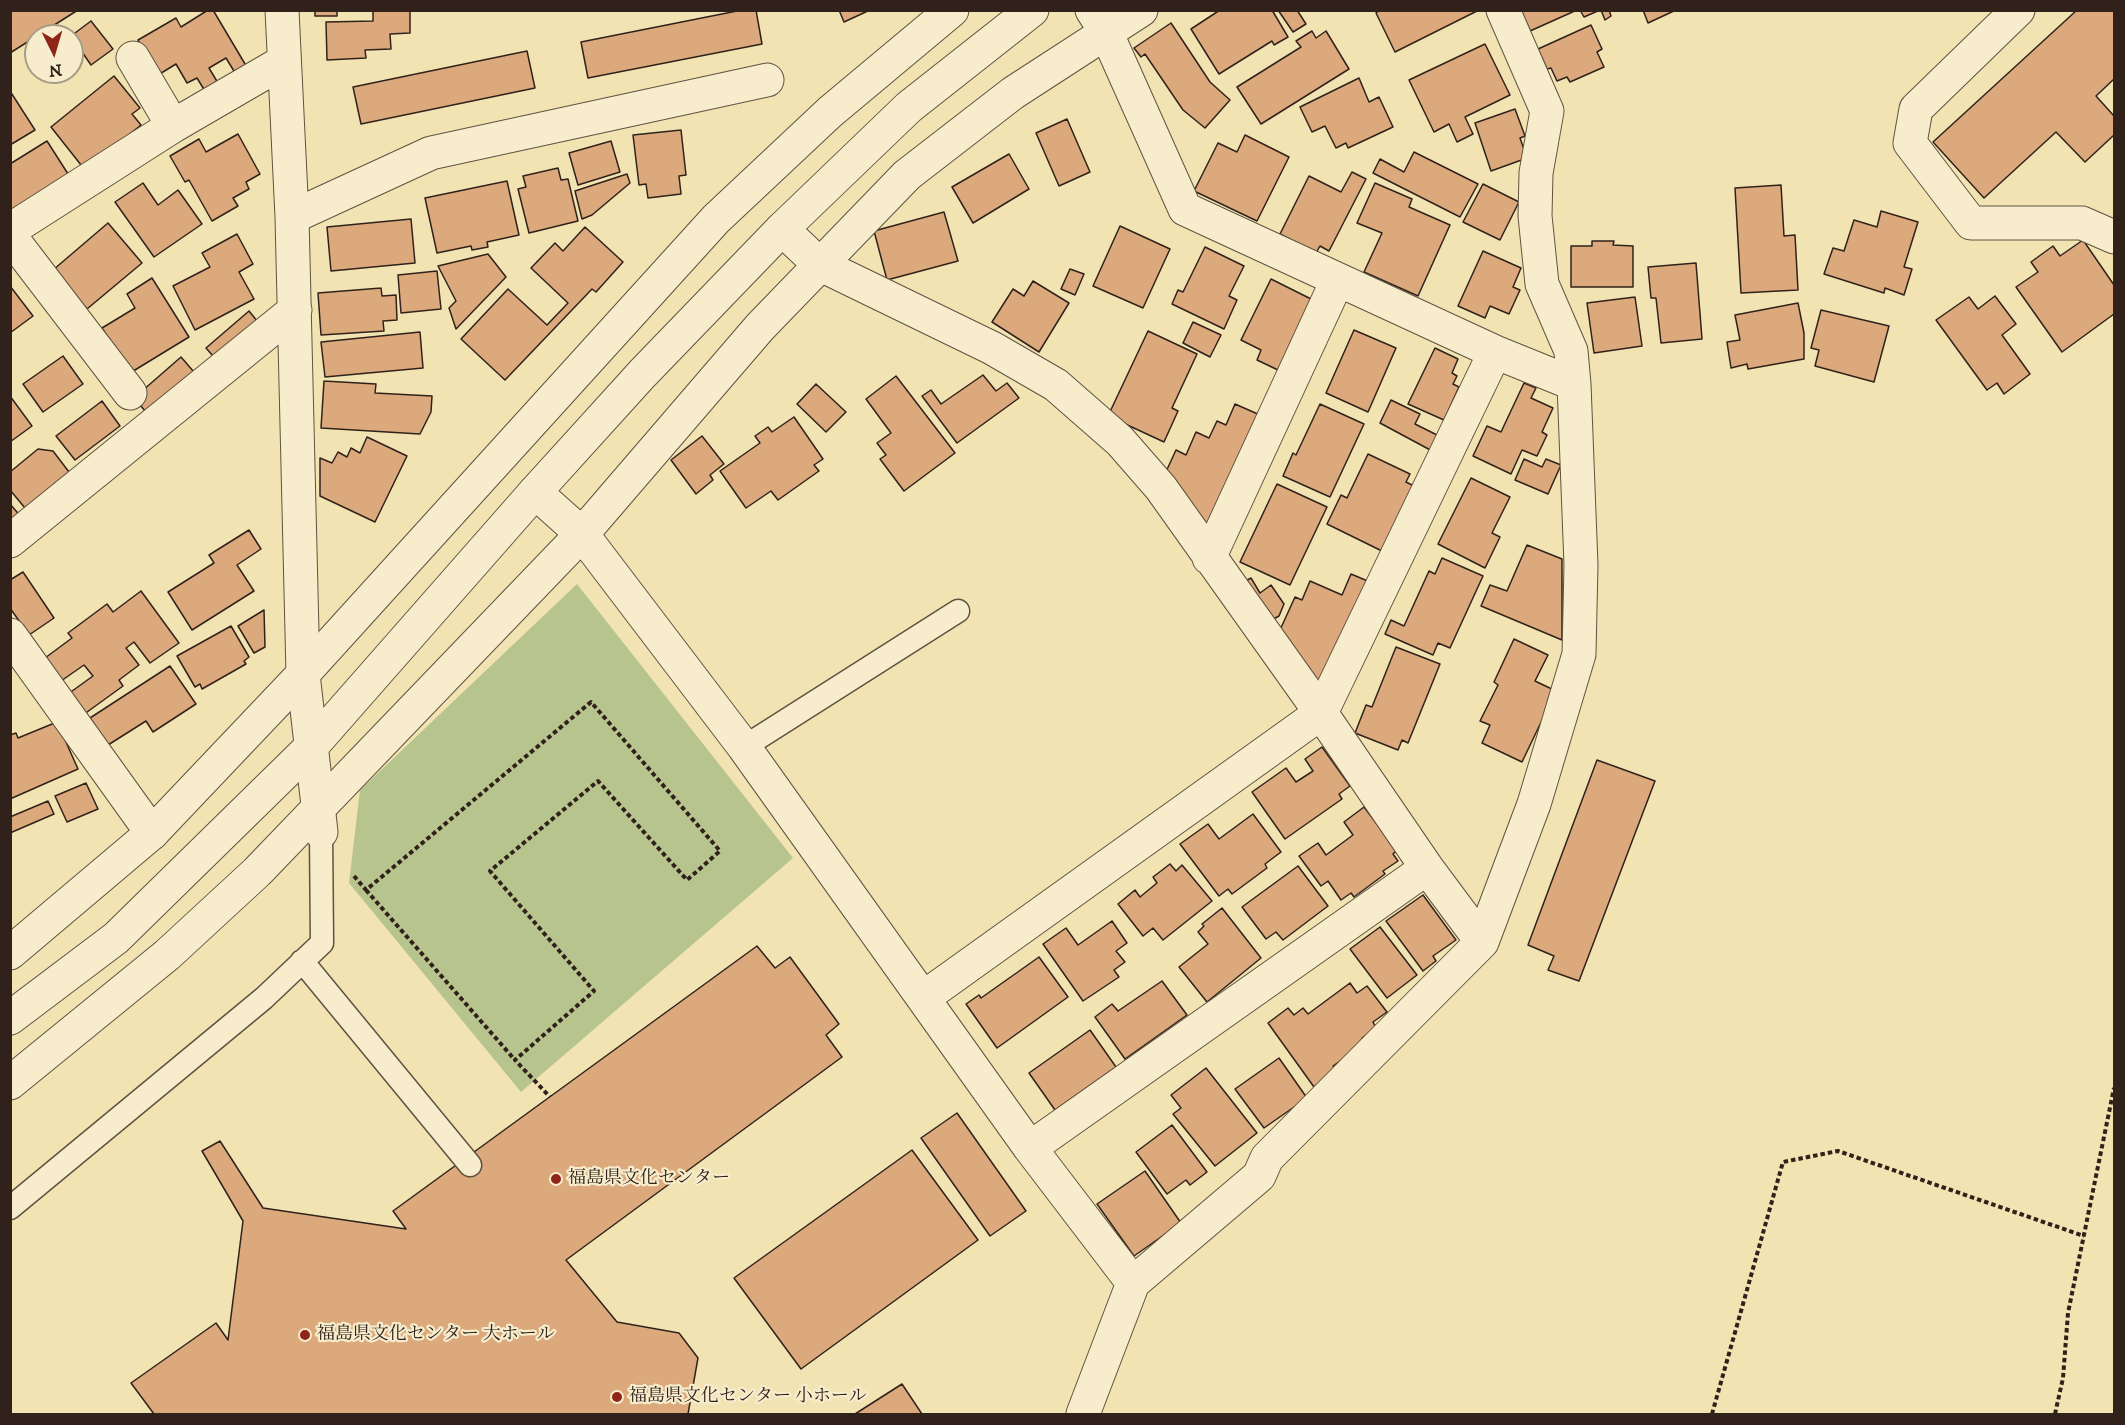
<!DOCTYPE html>
<html>
<head>
<meta charset="utf-8">
<style>
  body { margin:0 }
  #map { position:relative; width:2125px; height:1425px; overflow:hidden; background:#f2e3b2; font-family:"IM FELL DW Pica",serif }
  canvas { display:block }
  .frame { position:absolute; inset:0; border:12px solid #30221b; pointer-events:none }
  .north { position:absolute; left:24px; top:24px; width:60px; height:60px; box-sizing:border-box; background:#f7edcd; border:2px solid #a79c86; border-radius:50%; rotate:175deg; font-size:16px; font-weight:700; line-height:24px; text-align:center; color:#30221b }
  .north::after { content:''; display:block; margin:auto; width:21px; height:27px; background:#8f2418; clip-path:polygon(50% 0,100% 100%,50% 72%,0 100%) }
</style>
</head>
<body>
<div id="map">
<canvas width="2125" height="1425"></canvas>
<div class="frame"></div>
<div class="north">N</div>
</div>
<script>
const c = document.querySelector('canvas').getContext('2d');
c.lineJoin = 'round';
function paint(path, color) { c.fillStyle = color; c.fill(path, 'evenodd'); }
const shape = rows => new Path2D(rows.map(r => 'M' + r).join(''));
function trace(path, color, width, dash) { c.strokeStyle = color; c.lineWidth = width; c.lineCap = dash ? 'butt' : 'round'; c.setLineDash(dash || []); c.stroke(path); }
function label(font, color, halo, rows, align = 'center') {
  c.font = font + ' "IM FELL DW Pica","Noto Serif JP",serif'; c.lineWidth = 4.5; c.setLineDash([]); c.textBaseline = 'middle'; c.strokeStyle = halo; c.fillStyle = color; for (const [text, x, y, turn = 0] of rows) {
    c.save(); c.translate(x, y); c.rotate((+turn || 0) * Math.PI / 180); c.textAlign = isNaN(turn) ? turn : align; if (halo) c.strokeText(text, 0, 0); c.fillText(text, 0, 0); c.restore();
  }
}
const green = shape([
  [577,584,793,858,521,1092,349,883,360,790]
]);
const building = shape([
  [10,10,78,10,10,53,10,10],
  [208,10,213,10,248,69,237,76,226,58,209,68,221,88,208,96,197,78,187,83,176,64,158,75,138,40,176,18,181,27,208,10],
  [315,10,337,10,337,16,315,16,315,10],
  [373,10,410,10,410,33,390,34,391,49,365,50,366,58,327,60,326,22,373,21,373,10],
  [742,10,756,10,762,44,588,78,581,42,742,10],
  [839,10,870,10,844,22,839,10],
  [1220,10,1272,10,1288,37,1274,45,1272,41,1219,74,1191,29,1220,10],
  [1278,10,1297,10,1306,24,1293,32,1278,10],
  [1380,10,1479,10,1395,52,1376,13,1380,10],
  [1521,10,1577,10,1530,31,1521,10],
  [1580,10,1600,10,1584,17,1580,10],
  [1601,10,1609,10,1611,16,1605,20,1601,10],
  [1643,10,1676,10,1648,23,1643,10],
  [2077,10,2114,10,2114,79,2096,96,2114,116,2114,135,2085,162,2056,132,1984,198,1933,142,2077,10],
  [91,21,113,49,91,65,71,36,91,21],
  [1171,23,1210,82,1230,100,1205,128,1183,110,1145,54,1141,57,1134,48,1171,23],
  [1591,25,1602,49,1597,52,1604,67,1570,82,1567,77,1557,81,1551,68,1547,69,1538,49,1591,25],
  [1312,31,1316,38,1326,31,1349,69,1261,124,1237,87,1301,47,1296,41,1312,31],
  [1485,44,1510,95,1465,117,1473,134,1457,142,1449,124,1434,132,1409,80,1485,44],
  [527,51,535,88,361,124,353,87,527,51],
  [114,76,140,108,132,114,141,125,85,170,51,127,114,76],
  [1359,78,1369,102,1379,97,1393,127,1348,148,1346,143,1336,148,1325,126,1312,132,1300,107,1359,78],
  [10,91,35,130,10,145,10,91],
  [1515,109,1525,136,1520,138,1527,158,1491,171,1475,123,1515,109],
  [1067,119,1090,172,1059,186,1036,133,1067,119],
  [681,130,686,175,679,176,681,194,648,198,646,184,639,185,633,135,681,130],
  [238,134,260,174,246,182,249,189,233,198,238,206,212,221,189,180,185,182,170,156,199,139,206,152,238,134],
  [1245,135,1289,157,1257,221,1194,191,1218,143,1237,152,1245,135],
  [47,141,70,177,10,212,10,164,47,141],
  [611,141,620,172,578,185,569,153,611,141],
  [1414,152,1478,184,1460,217,1373,173,1380,159,1404,172,1414,152],
  [1009,154,1029,189,973,223,952,187,1009,154],
  [558,168,561,180,568,179,578,221,529,233,518,189,526,187,523,176,558,168],
  [1352,172,1366,179,1329,251,1320,246,1316,253,1280,234,1309,176,1341,192,1352,172],
  [627,174,630,183,592,215,582,219,575,191,627,174],
  [507,181,519,235,487,242,488,247,472,250,471,246,437,253,425,198,507,181],
  [143,183,158,205,178,190,202,224,154,257,115,202,143,183],
  [1375,183,1412,199,1409,207,1450,225,1418,296,1364,272,1382,233,1357,223,1375,183],
  [1483,184,1519,202,1500,240,1463,222,1483,184],
  [1781,185,1784,236,1795,235,1798,290,1741,293,1735,188,1781,185],
  [1881,211,1918,222,1904,267,1912,269,1904,295,1885,288,1884,293,1824,274,1833,248,1844,251,1854,220,1877,227,1881,211],
  [944,212,958,261,887,280,874,231,944,212],
  [411,219,415,263,331,271,327,227,411,219],
  [108,223,142,263,87,309,53,270,108,223],
  [1120,226,1170,249,1143,308,1093,286,1120,226],
  [585,227,623,262,596,292,592,289,505,380,461,339,508,289,547,325,568,303,531,268,555,243,563,251,585,227],
  [237,234,253,264,239,272,254,299,195,330,173,286,210,267,202,253,237,234],
  [2083,240,2114,285,2114,314,2062,352,2016,287,2038,272,2031,262,2053,246,2060,256,2083,240],
  [1592,241,1614,241,1613,245,1633,246,1633,287,1571,287,1571,246,1592,246,1592,241],
  [1205,247,1244,266,1229,296,1237,300,1224,329,1172,304,1178,290,1183,292,1205,247],
  [1483,251,1521,268,1513,287,1520,290,1509,314,1490,306,1485,318,1458,306,1483,251],
  [488,254,506,277,456,329,449,308,456,301,438,266,488,254],
  [1696,263,1702,339,1661,343,1656,298,1651,298,1648,267,1696,263],
  [1070,269,1084,274,1075,295,1061,289,1070,269],
  [437,271,441,309,401,313,398,275,437,271],
  [152,278,189,337,130,373,102,328,135,308,127,294,152,278],
  [1271,279,1313,300,1278,370,1257,360,1261,350,1241,340,1271,279],
  [1033,281,1069,303,1039,352,992,322,1013,289,1024,296,1033,281],
  [10,286,33,316,10,333,10,286],
  [381,288,382,296,396,295,397,320,383,321,384,331,321,335,318,293,381,288],
  [1995,296,2016,324,2002,335,2030,374,2004,394,1997,383,1987,390,1936,320,1969,297,1978,309,1995,296],
  [1635,297,1642,346,1594,353,1587,303,1635,297],
  [1798,303,1804,333,1804,359,1748,369,1747,364,1731,368,1727,342,1740,340,1735,315,1798,303],
  [1821,310,1889,326,1874,382,1815,366,1819,350,1811,348,1821,310],
  [249,311,262,327,219,363,206,348,249,311],
  [1193,322,1221,335,1210,357,1183,343,1193,322],
  [1354,330,1396,348,1368,412,1326,393,1354,330],
  [1148,331,1197,354,1172,408,1178,411,1164,442,1108,416,1148,331],
  [420,332,423,368,325,377,321,342,420,332],
  [1435,348,1458,359,1452,373,1457,376,1453,384,1459,387,1444,420,1408,404,1435,348],
  [63,356,83,384,43,412,23,384,63,356],
  [181,357,194,372,146,412,134,398,181,357],
  [983,375,996,391,1007,383,1019,398,957,443,922,396,931,390,941,404,983,375],
  [896,376,955,453,904,491,880,459,886,455,877,443,891,433,866,399,896,376],
  [324,381,376,384,375,393,432,396,431,412,420,434,321,428,324,381],
  [1524,383,1536,388,1531,398,1553,408,1542,432,1547,435,1537,456,1522,450,1511,474,1473,456,1487,426,1501,432,1524,383],
  [816,384,846,412,826,432,797,404,816,384],
  [10,396,32,426,10,442,10,396],
  [1391,400,1420,414,1415,424,1441,437,1434,452,1380,423,1391,400],
  [102,401,120,426,75,460,56,436,102,401],
  [1235,404,1260,415,1212,523,1202,524,1175,486,1176,481,1164,476,1176,450,1186,455,1196,432,1209,438,1217,421,1226,425,1235,404],
  [1320,404,1364,424,1330,497,1283,476,1293,453,1296,455,1320,404],
  [794,417,823,459,814,465,819,471,778,500,771,491,746,508,720,471,760,443,755,436,768,427,772,432,794,417],
  [702,436,724,464,710,475,713,480,696,494,671,460,702,436],
  [367,437,407,456,375,522,320,496,320,458,332,463,338,452,347,457,351,448,360,453,367,437],
  [38,449,53,451,69,472,48,489,53,495,35,500,25,508,10,490,10,472,38,449],
  [1368,454,1410,474,1406,482,1418,488,1386,553,1327,524,1341,495,1347,498,1368,454],
  [1524,459,1542,467,1546,459,1561,465,1548,494,1515,480,1524,459],
  [1471,478,1510,497,1492,533,1500,537,1485,568,1438,544,1471,478],
  [1277,484,1327,507,1290,585,1240,562,1277,484],
  [10,504,23,519,10,529,10,504],
  [249,530,261,549,237,565,254,591,192,630,168,592,214,563,209,555,249,530],
  [1527,545,1562,559,1562,640,1481,606,1490,585,1507,591,1527,545],
  [1442,558,1483,576,1450,648,1438,643,1433,655,1385,634,1391,620,1404,626,1429,571,1435,574,1442,558],
  [23,572,54,618,29,635,10,608,10,580,23,572],
  [1351,574,1370,582,1325,682,1317,681,1280,630,1295,597,1302,600,1310,581,1342,595,1351,574],
  [1251,578,1260,593,1271,585,1284,604,1279,616,1270,621,1244,582,1251,578],
  [141,591,179,643,150,663,134,642,126,648,139,665,119,680,123,686,83,715,68,694,93,676,84,665,61,681,45,658,72,638,68,633,107,604,113,612,141,591],
  [264,610,265,647,254,653,238,626,264,610],
  [231,626,249,657,244,661,246,664,202,689,200,684,195,687,177,656,231,626],
  [1514,639,1548,655,1535,681,1556,691,1522,762,1482,743,1490,725,1480,721,1498,685,1494,682,1514,639],
  [1396,647,1440,664,1408,743,1402,740,1398,750,1355,733,1366,705,1372,707,1396,647],
  [170,666,196,704,153,732,146,721,108,745,90,718,170,666],
  [57,722,78,769,10,799,10,735,16,733,18,738,57,722],
  [1322,747,1350,786,1339,794,1342,799,1285,839,1252,792,1286,768,1296,782,1313,771,1305,759,1322,747],
  [1597,760,1655,781,1579,981,1548,970,1554,956,1528,945,1597,760],
  [86,783,98,809,67,822,55,796,86,783],
  [48,801,54,814,10,833,10,817,48,801],
  [1364,807,1397,850,1393,854,1398,861,1383,871,1385,874,1354,897,1351,893,1341,900,1328,881,1321,886,1299,856,1318,843,1326,855,1353,835,1344,822,1364,807],
  [1253,814,1281,852,1265,864,1267,868,1232,894,1228,889,1219,896,1180,844,1208,824,1219,839,1253,814],
  [1170,864,1176,871,1182,865,1212,901,1163,940,1153,928,1143,936,1118,904,1135,890,1140,897,1157,883,1153,877,1170,864],
  [1298,866,1328,906,1283,940,1276,932,1266,939,1242,907,1298,866],
  [1423,895,1456,940,1433,956,1436,961,1423,971,1386,921,1423,895],
  [1222,908,1261,958,1207,1002,1179,967,1208,944,1198,932,1204,926,1202,924,1222,908],
  [1112,921,1127,943,1116,951,1125,962,1114,970,1119,977,1083,1001,1043,944,1066,928,1078,945,1112,921],
  [1380,927,1417,975,1387,998,1350,949,1380,927],
  [757,946,775,968,790,957,839,1024,826,1035,842,1057,566,1260,617,1322,679,1333,698,1358,688,1414,154,1414,131,1383,216,1323,228,1340,243,1221,202,1151,220,1141,263,1208,406,1229,393,1211,757,946],
  [1039,957,1068,997,997,1048,966,1004,979,995,981,998,1039,957],
  [1162,981,1187,1015,1125,1059,1095,1017,1112,1004,1118,1011,1162,981],
  [1350,983,1357,993,1367,986,1387,1012,1373,1022,1376,1028,1362,1038,1366,1043,1333,1066,1336,1070,1314,1087,1268,1023,1288,1008,1294,1015,1303,1008,1308,1014,1350,983],
  [1090,1030,1116,1067,1055,1110,1029,1073,1090,1030],
  [1279,1058,1307,1098,1264,1128,1235,1089,1279,1058],
  [1206,1068,1257,1133,1215,1166,1173,1114,1181,1108,1171,1095,1206,1068],
  [957,1113,1026,1211,990,1236,921,1138,957,1113],
  [1172,1125,1207,1172,1190,1185,1186,1180,1167,1194,1136,1152,1172,1125],
  [912,1150,978,1240,801,1369,734,1278,912,1150],
  [1145,1171,1181,1223,1134,1256,1097,1204,1145,1171],
  [902,1384,922,1414,855,1414,902,1384]
]);
const path = shape([
  [354,876,366,890,591,702,720,851,687,880,598,781,490,871,594,991,515,1060,550,1097],
  [366,890,515,1060],
  [1712,1414,1783,1162,1838,1151,2084,1236],
  [2055,1414,2063,1378,2068,1313,2114,1088]
]);
const service = shape([
  [744,747,958,611],
  [302,961,470,1165],
  [10,1208,264,998,322,943,321,832]
]);
const pedestrian = shape([
  [10,1083,167,955,257,872,582,534]
]);
const minor = shape([
  [282,10,292,217,303,674,321,832],
  [1092,10,1106,32,1185,209,1495,352,1574,384],
  [2018,10,1916,109,1910,143,1971,223,2082,223,2114,237],
  [133,58,173,126],
  [292,217,431,153,767,80],
  [782,229,819,264,992,348,1056,385,1120,441,1161,488,1321,713,1427,868,1482,942],
  [10,230,173,126,283,62],
  [10,236,130,393],
  [535,492,582,534,744,747,1030,1148,1133,1283],
  [582,534,760,327,907,175,1013,93,1141,10],
  [10,541,295,310],
  [1209,558,1337,281],
  [10,635,152,833],
  [923,998,1321,713,1495,352],
  [1030,1148,1427,868],
  [1083,1414,1133,1283,1259,1176,1267,1158,1482,942,1534,804,1579,654,1581,565,1574,384,1571,351,1542,284,1535,216,1536,173,1547,111,1503,10]
]);
const tertiary = shape([
  [10,953,152,833,303,674,716,219,830,112,952,10],
  [10,1018,116,938,311,747,535,492,642,374,782,229,909,107,1032,10]
]);
const markers = [
  [556,1179,6,"#8f2418"],
  [305,1335,6,"#8f2418"],
  [617,1397,6,"#8f2418"]
];
const poiNames = [
  ["福島県文化センター",568,1179],
  ["福島県文化センター 大ホール",317,1335],
  ["福島県文化センター 小ホール",629,1397]
];
paint(green, '#b8c48e');
paint(building, '#dba97c');
trace(building, '#30221b', 1.5);
trace(service, '#605241', 25);
trace(pedestrian, '#605241', 35);
trace(minor, '#605241', 35);
trace(tertiary, '#605241', 35);
trace(path, '#30221b', 4, [4.5, 3]);
trace(service, '#f7edcd', 22);
trace(pedestrian, '#f7edcd', 33);
trace(minor, '#f7edcd', 33);
trace(tertiary, '#f7edcd', 33);
for (const [x, y, r, color] of markers) { const dot = new Path2D(); dot.arc(x, y, r, 0, 2 * Math.PI); c.fillStyle = color; c.fill(dot); trace(dot, '#f7edcd', 2); }
label('18px', '#30221b', '#f7edcd', poiNames, 'left');
</script>
</body>
</html>
